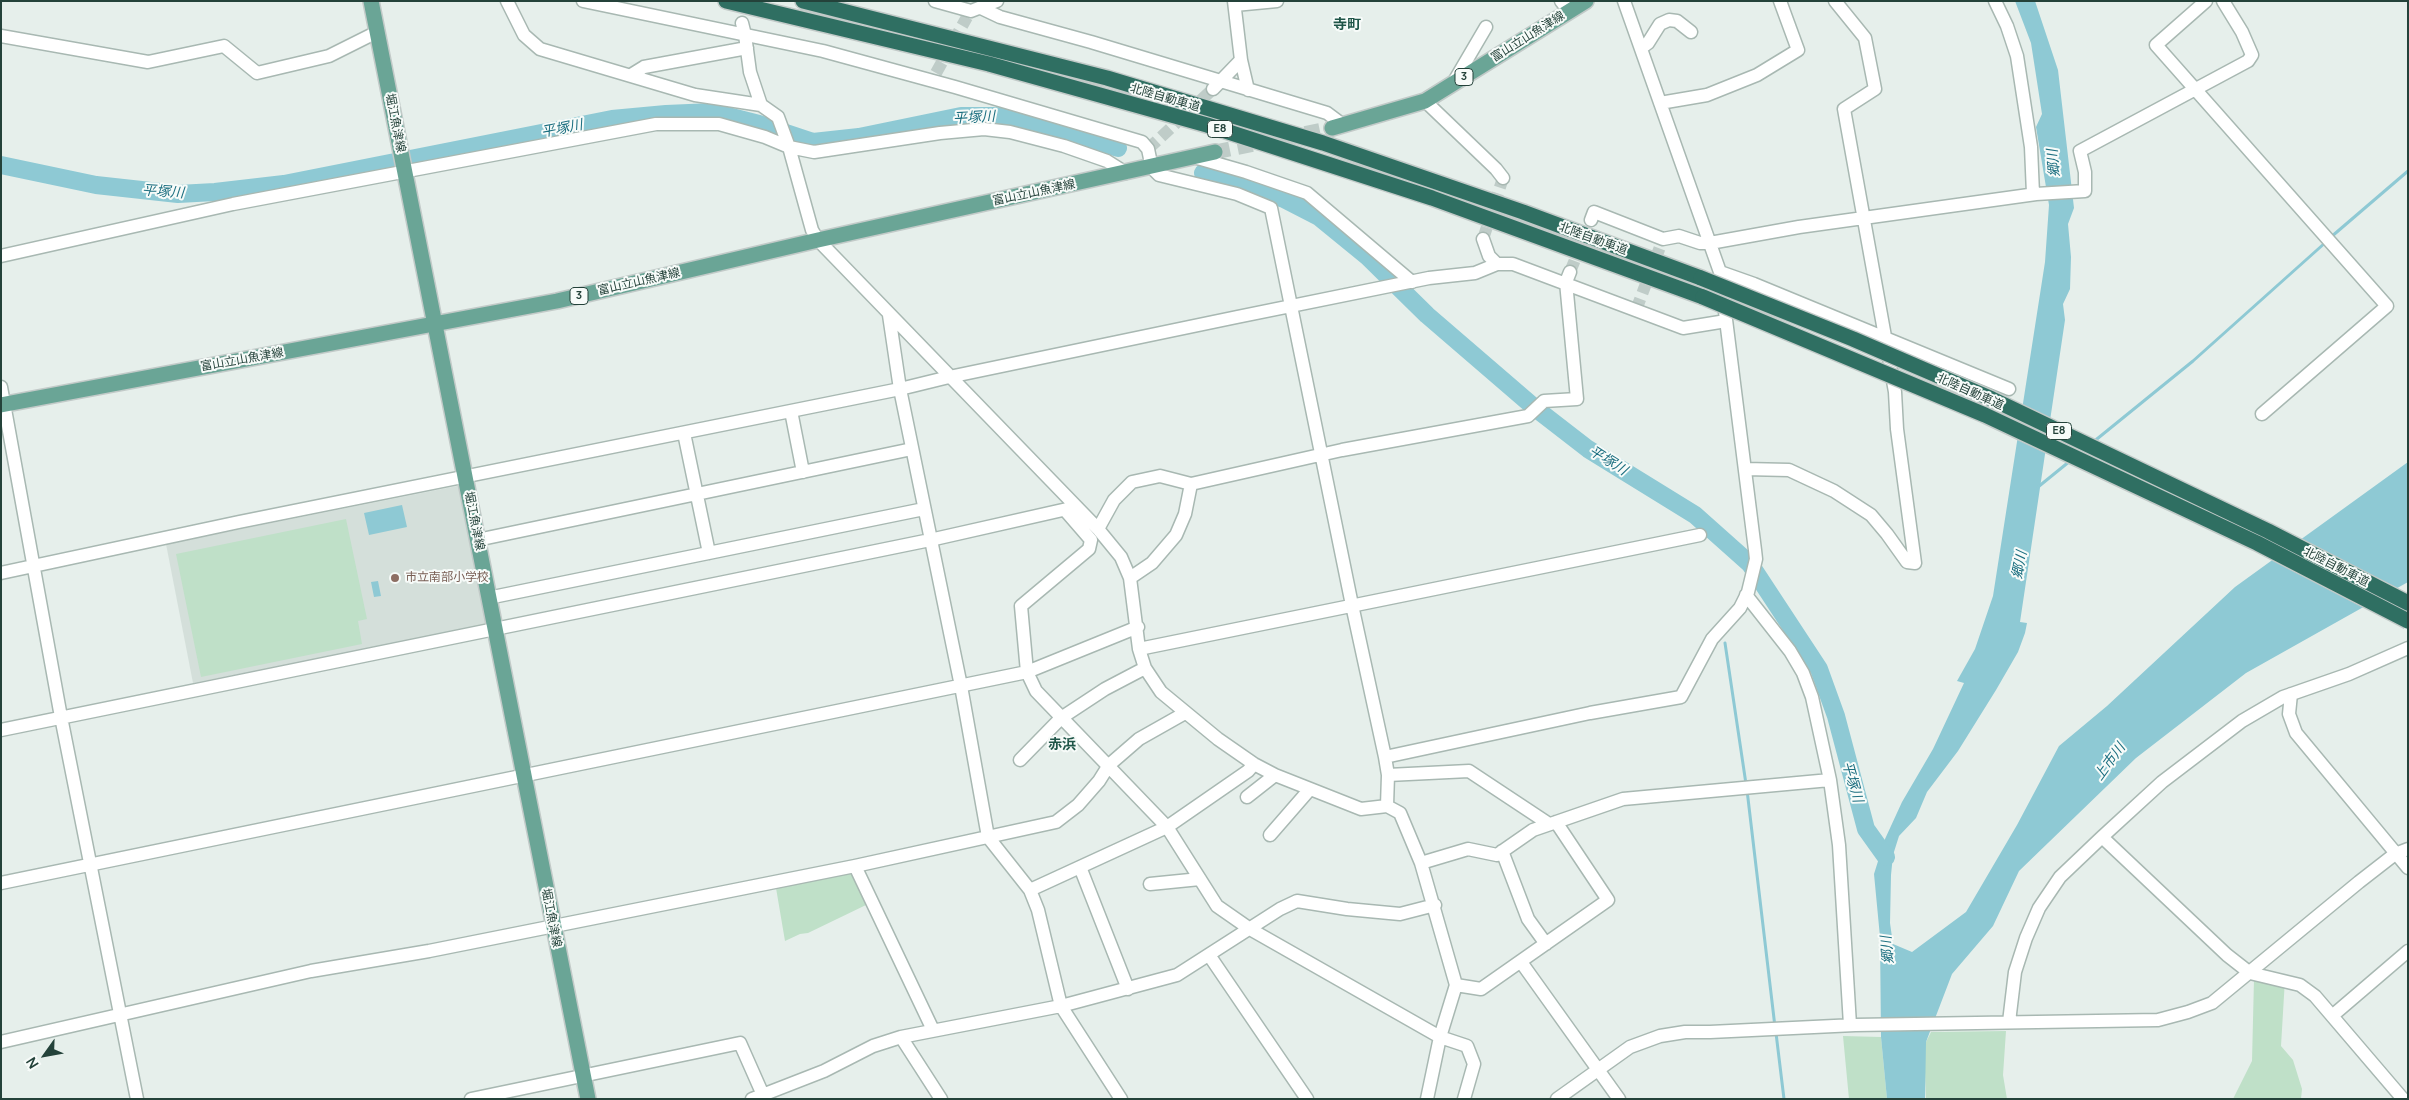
<!DOCTYPE html>
<html>
<head>
<meta charset="utf-8">
<style>
  body { margin:0 }
  #map { position:relative; width:2409px; height:1100px; overflow:hidden; background:#e6efeb; font-family:Manrope,sans-serif }
  canvas { display:block }
  .frame { position:absolute; inset:0; border:2px solid #24423a; pointer-events:none }
  .north { position:absolute; left:20px; top:1030px; width:50px; height:50px; -webkit-text-stroke:4px #f7fbf9; paint-order:stroke; rotate:238deg; font-size:14px; font-weight:700; line-height:20px; text-align:center; color:#24423a }
  .north::after { content:''; display:block; margin:auto; width:18px; height:22px; background:#24423a; clip-path:polygon(50% 0,100% 100%,50% 72%,0 100%) }
</style>
</head>
<body>
<div id="map">
<canvas width="2409" height="1100"></canvas>
<div class="frame"></div>
<div class="north">N</div>
</div>
<script>
const c = document.querySelector('canvas').getContext('2d');
c.lineJoin = 'round';
function paint(path, color) { c.fillStyle = color; c.fill(path, 'evenodd'); }
const shape = rows => new Path2D(rows.map(r => 'M' + r).join(''));
function trace(path, color, width, dash) { c.strokeStyle = color; c.lineWidth = width; c.lineCap = dash ? 'butt' : 'round'; c.setLineDash(dash || []); c.stroke(path); }
function label(font, color, halo, rows, align = 'center') {
  c.font = font + ' Manrope,"Noto Sans JP",sans-serif'; c.lineWidth = 4; c.setLineDash([]); c.textBaseline = 'middle'; c.strokeStyle = halo; c.fillStyle = color; for (const [text, x, y, turn = 0] of rows) {
    c.save(); c.translate(x, y); c.rotate((+turn || 0) * Math.PI / 180); c.textAlign = isNaN(turn) ? turn : align; if (halo) c.strokeText(text, 0, 0); c.fillText(text, 0, 0); c.restore();
  }
}
const built = shape([
  [462,485,487,626,193,683,166,544]
]);
const green = shape([
  [346,519,367,619,358,621,362,644,201,677,176,554],
  [852,869,866,905,808,933,800,934,785,941,776,888],
  [2254,979,2285,979,2281,1046,2293,1060,2302,1089,2301,1099,2233,1099,2252,1061],
  [2006,1031,2003,1075,2007,1099,1926,1099,1924,1046,1931,1032],
  [1843,1036,1881,1037,1887,1099,1849,1099]
]);
const water = shape([
  [2015,1,2035,1,2058,70,2074,208,2068,224,2071,257,2070,289,2063,304,2065,320,2020,622,2027,623,2025,633,2018,652,1996,690,1958,751,1927,792,1916,818,1899,836,1893,855,1891,875,1890,923,1893,944,1912,952,1966,912,2017,825,2059,746,2107,706,2235,587,2408,462,2408,582,2246,673,2136,758,2019,871,1993,926,1952,974,1926,1042,1925,1099,1887,1099,1881,1037,1880,937,1874,874,1885,839,1902,802,1933,749,1964,683,1957,681,1975,649,1993,596,2045,262,2049,205,2036,127,2042,114,2031,43],
  [402,505,407,527,369,535,364,513],
  [378,581,381,596,374,597,371,582]
]);
const stream = shape([
  [2331,237,2408,171],
  [2092,443,2193,361,2326,242],
  [2038,487,2070,461],
  [1725,643,1746,784],
  [1747,790,1775,1027],
  [1776,1033,1784,1099]
]);
const river = shape([
  [1,165,96,185,178,194,215,192,284,184,612,119,666,114,712,112,759,124,813,142,859,137,961,116,995,116,1025,120,1118,148],
  [1203,173,1284,199,1319,217,1368,257,1427,315,1535,408,1588,449,1695,515,1750,564,1819,669,1836,716,1866,829,1886,857]
]);
const minorTunnel = shape([
  [936,73,967,17],
  [1148,149,1213,89],
  [1483,239,1503,178],
  [1570,272,1591,220],
  [1636,310,1663,239]
]);
const majorTunnel = shape([
  [1215,152,1332,128]
]);
const minor = shape([
  [507,1,524,35,540,49,695,95,761,105,778,117,789,147,812,230,818,240,1098,529,1121,557,1130,578,1139,649,1145,668,1161,692,1218,739,1254,764,1275,775,1361,809,1387,806,1400,813,1421,863,1456,985,1440,1037,1427,1099],
  [583,1,823,51,955,87,1142,142,1148,149,1152,168,1159,175,1237,194,1271,208,1352,605,1385,757,1388,775,1387,806],
  [935,1,971,11,997,1],
  [1561,1,1569,11],
  [1995,1,2007,26,2017,56,2031,147,2033,194],
  [2206,1,2156,45,2387,306,2262,414],
  [1235,5,1277,1],
  [981,8,1000,17,1091,42,1327,113,1343,125],
  [742,23,745,35,750,72,761,105],
  [1,36,148,62,224,46,257,73,329,56,377,32],
  [1641,48,1648,43,1660,24,1669,20,1677,21,1691,32],
  [1241,60,1248,90],
  [631,75,644,67,747,48],
  [1452,85,1486,27],
  [1213,89,1241,60,1234,1],
  [1425,101,1496,169,1503,178],
  [1660,103,1707,95,1757,75,1798,50,1780,1],
  [1194,157,1246,172,1307,193,1412,282],
  [1591,220,1594,212,1663,239,1679,236,1700,243,1710,243,1799,227,2036,194,2085,191,2085,172,2080,151,2248,61,2252,55,2242,32,2223,1],
  [1483,239,1489,256,1497,264],
  [1,256,233,204,656,124,719,124,765,137,789,147,814,152,940,133,984,129,1010,132,1064,146,1107,161,1126,173],
  [1720,272,1754,284,2009,389],
  [889,315,900,389,961,686,988,837,1030,890,1038,910,1061,1006,1121,1099],
  [1,387,61,717,137,1099],
  [791,411,803,472],
  [684,433,709,553],
  [1745,469,1789,470,1834,491,1871,515,1887,534,1907,562,1915,563,1897,429,1895,392,1844,109,1875,89,1865,38,1835,1],
  [1065,510,1091,540,1089,549,1021,606,1027,672,1138,627],
  [1098,529,1114,500,1132,482,1160,476,1191,484],
  [477,540,912,449],
  [1,573,239,522,900,389,949,377,1237,317,1429,278,1475,273,1497,264,1513,264,1683,328,1726,321],
  [1130,578,1152,563,1176,535,1185,514,1191,484,1342,450,1528,416,1544,401,1577,399,1566,282,1570,272],
  [1746,595,1790,651,1803,673,1812,697,1830,780],
  [488,598,924,509],
  [1139,649,1700,535],
  [2291,694,2289,714,2296,733,2408,868],
  [1,730,930,540,1076,507],
  [1385,757,1590,713,1681,697,1712,639,1740,608,1748,592,1756,559,1755,550,1720,272,1624,1],
  [1020,760,1061,718,1105,689,1145,668],
  [1388,775,1469,771,1549,824],
  [1247,797,1275,775],
  [1270,835,1310,789],
  [2102,837,2227,955,2250,973,2300,985,2315,996,2403,1099],
  [1502,851,1528,919,1546,944],
  [1421,863,1468,849,1497,855,1533,830,1623,799,1830,780,1839,845,1850,1025],
  [855,866,933,1030],
  [1080,867,1128,989],
  [1,883,1027,672,1036,691,1167,827,1217,906,1250,929,1440,1037,1467,1046,1474,1064,1464,1099],
  [1150,884,1200,879],
  [1030,890,1167,827,1248,771,1254,764],
  [1209,955,1307,1099],
  [1521,962,1619,1099],
  [1456,985,1481,989,1608,900,1556,822],
  [2332,1016,2408,951],
  [2009,1022,2015,972,2026,938,2039,908,2060,877,2102,837,2162,782,2242,721,2283,697,2349,674,2408,648],
  [901,1037,941,1099],
  [1,1042,311,971,429,951,855,866,1056,822,1078,805,1099,781,1109,765,1139,739,1185,713],
  [471,1099,740,1043,763,1095],
  [752,1099,824,1071,873,1046,901,1037,1061,1006,1177,975,1280,909,1297,901,1347,909,1400,914,1435,905],
  [1557,1099,1630,1047,1660,1036,1685,1032,1710,1032,1855,1025,2158,1020,2188,1012,2212,1003,2359,882,2395,854,2408,849]
]);
const major = shape([
  [371,1,588,1099],
  [1332,128,1425,101,1586,1],
  [1,405,557,301,818,240,1215,152]
]);
const highway = shape([
  [726,1,989,64,1207,125,1432,198,1703,297],
  [803,1,1107,78,1323,143,1523,212,1701,278]
]);
const highwayBridge = shape([
  [1701,278,1853,339,1992,399,2268,531,2408,603],
  [1703,297,1985,415,2257,543,2408,621]
]);
const markers = [
  [395,578,5,"#8d6e63"]
];
const shields = [
  [1464,77,18],
  [1220,129,25],
  [579,296,18],
  [2059,431,25]
];
const shieldNames = [
  ["3",1464,77],
  ["E8",1220,129],
  ["3",579,296],
  ["E8",2059,431]
];
const streetNames = [
  ["富山立山魚津線",1528,37,-32],
  ["北陸自動車道",1165,98,16],
  ["堀江魚津線",395,123,79],
  ["富山立山魚津線",1034,193,-12],
  ["北陸自動車道",1593,239,20],
  ["富山立山魚津線",639,282,-13],
  ["富山立山魚津線",242,360,-10],
  ["北陸自動車道",1970,392,24],
  ["堀江魚津線",474,521,79],
  ["北陸自動車道",2336,567,27],
  ["堀江魚津線",551,918,79]
];
const educationNames = [
  ["市立南部小学校",405,578]
];
const neighbourhoodNames = [
  ["寺町",1347,25],
  ["赤浜",1062,745]
];
const waterNames = [
  ["平塚川",974,118,-3],
  ["平塚川",562,129,-11],
  ["郷川",2054,163,-95],
  ["平塚川",163,192,4],
  ["平塚川",1608,461,32],
  ["郷川",2020,565,-79],
  ["上市川",2110,762,-54],
  ["平塚川",1852,782,74],
  ["郷川",1888,950,-96]
];
paint(built, '#d4dfda');
paint(green, '#bfe0c8');
paint(water, '#8ec9d4');
trace(stream, '#8ec9d4', 3);
trace(river, '#8ec9d4', 18);
trace(minorTunnel, '#bfccc8', 12, [12, 6]);
trace(majorTunnel, '#bfccc8', 15, [15, 8]);
trace(minor, '#a8b8b2', 15);
trace(major, '#c2cac8', 18);
trace(highway, '#c2cac8', 18);
trace(minor, '#fff', 12);
trace(major, '#6aa596', 15);
trace(highway, '#2f6f62', 15);
trace(highwayBridge, '#c2cac8', 18, []);
trace(highwayBridge, '#2f6f62', 15);
for (const [x, y, r, color] of markers) { const dot = new Path2D(); dot.arc(x, y, r, 0, 2 * Math.PI); c.fillStyle = color; c.fill(dot); trace(dot, '#f7fbf9', 2); }
for (const [x, y, w] of shields) { const box = new Path2D(); box.roundRect(x - w / 2, y - 8.5, w, 17, 4); c.fillStyle = '#f7fbf9'; c.fill(box); trace(box, '#24423a', 1); }
label('bold 11px', '#24423a', null, shieldNames);
label('12px', '#24423a', '#f7fbf9', streetNames);
label('12px', '#785e54', '#f7fbf9', educationNames, 'left');
label('bold 14px', '#1f5548', '#f7fbf9', neighbourhoodNames);
label('italic 14px', '#1c6f80', '#f7fbf9', waterNames);
</script>
</body>
</html>
